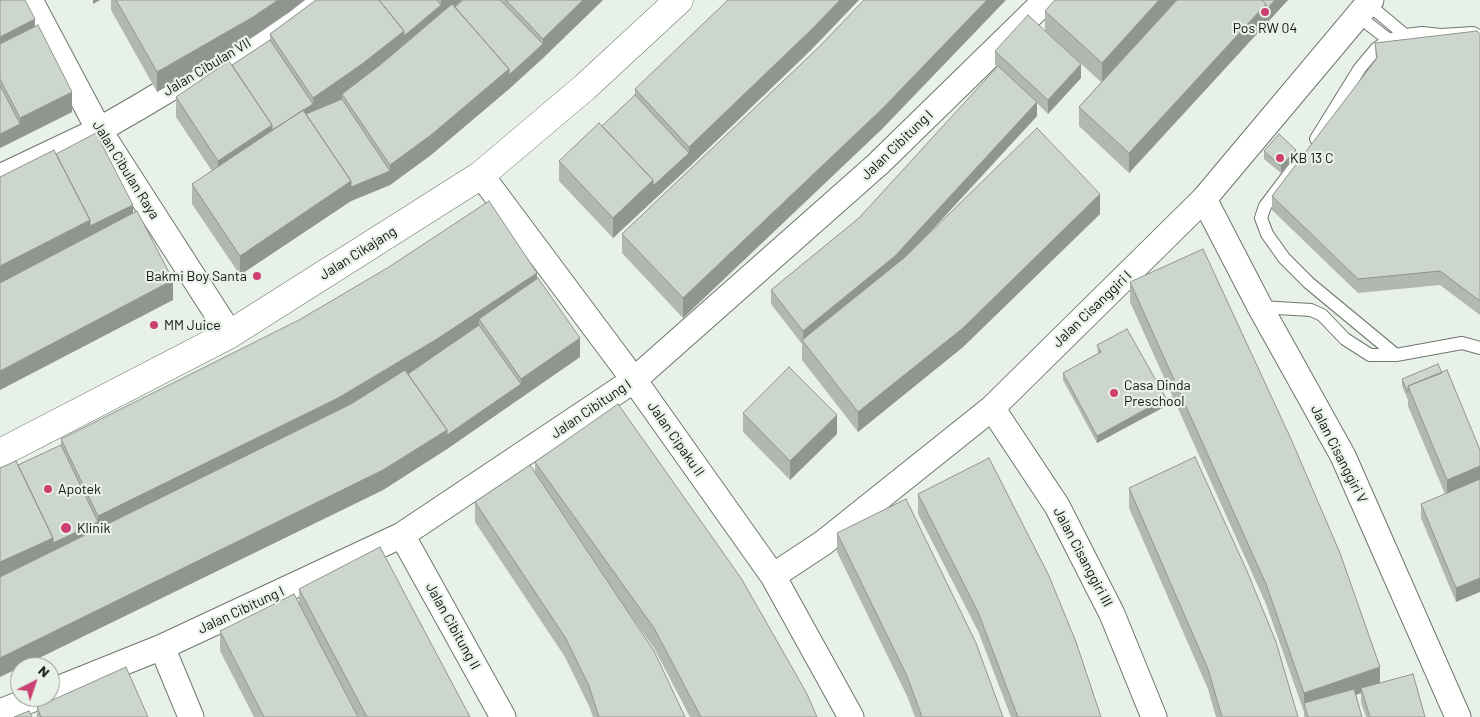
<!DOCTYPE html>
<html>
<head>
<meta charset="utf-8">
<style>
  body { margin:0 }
  #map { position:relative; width:1480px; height:717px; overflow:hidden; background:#e8f1e7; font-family:Barlow,sans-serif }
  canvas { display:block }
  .north { position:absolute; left:10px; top:657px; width:50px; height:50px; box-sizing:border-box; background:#e8f1e7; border:1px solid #929891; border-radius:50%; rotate:41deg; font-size:14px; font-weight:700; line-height:20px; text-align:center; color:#101310 }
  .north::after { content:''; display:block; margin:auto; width:18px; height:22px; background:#cc3f71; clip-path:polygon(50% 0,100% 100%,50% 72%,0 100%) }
</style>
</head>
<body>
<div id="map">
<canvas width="1480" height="717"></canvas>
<div class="north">N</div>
</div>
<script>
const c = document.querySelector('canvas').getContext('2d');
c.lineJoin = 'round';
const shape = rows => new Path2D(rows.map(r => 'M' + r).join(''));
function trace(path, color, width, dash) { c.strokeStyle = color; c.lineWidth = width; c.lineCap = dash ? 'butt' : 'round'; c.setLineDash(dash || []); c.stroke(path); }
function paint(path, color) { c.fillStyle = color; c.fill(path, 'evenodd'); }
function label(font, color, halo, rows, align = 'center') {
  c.font = font + ' Barlow,sans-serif'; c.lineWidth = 4.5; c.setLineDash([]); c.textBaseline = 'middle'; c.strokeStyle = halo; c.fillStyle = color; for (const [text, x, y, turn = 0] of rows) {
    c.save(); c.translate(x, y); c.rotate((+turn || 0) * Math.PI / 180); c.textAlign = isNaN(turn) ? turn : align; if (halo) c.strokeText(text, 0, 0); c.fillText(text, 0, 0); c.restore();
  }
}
const lane = shape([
  [1368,4,1405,35],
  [1358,16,1389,40],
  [1316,139,1360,68,1376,49,1389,40,1405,35,1422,33,1441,35,1473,33,1480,37],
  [1296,165,1265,206,1261,218,1267,234,1284,258,1309,283,1396,355],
  [1260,307,1311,310,1322,315,1345,339,1370,355,1396,355,1462,343,1480,348]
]);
const street = shape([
  [30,0,99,130,230,334],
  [481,175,634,380,773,576,851,717],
  [0,177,99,130,139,107,295,14,312,0],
  [1204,199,1260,307,1343,456,1458,717],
  [992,408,1057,506,1112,614,1154,717],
  [402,535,503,717],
  [773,576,823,543,992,408,1204,199,1371,0],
  [162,647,191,717],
  [50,692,162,647,402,535,634,380,878,164,1046,0],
  [0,712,38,697]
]);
const secondary = shape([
  [0,453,230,334,481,175,585,87,679,0]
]);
const wall = shape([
  [0,0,35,26,72,112,0,148],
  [111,0,116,0,291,11,253,37,157,92,111,10],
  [316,0,462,0,455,7,463,0,603,0,543,58,509,89,431,155,390,185,351,201,240,275,192,204,192,184,212,171,176,117,176,97,232,65,270,40,270,34],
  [1055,0,1288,0,1129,173,1079,126,1079,107,1101,82,1045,31,1045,11],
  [1480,34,1480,315,1440,285,1358,293,1272,210,1272,196,1376,60,1375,43],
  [819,47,883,128,683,318,622,253,622,234],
  [812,49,689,167,613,238,559,181,559,161,602,126,635,95,635,89],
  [995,51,1081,78,1048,114,1037,103,1037,116,923,240,1100,214,963,347,858,432,802,360,802,344,771,304,771,290,859,218,997,68,995,65],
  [1264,151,1296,157,1281,173,1264,159],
  [537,279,580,357,447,449,383,490,0,677,0,468,18,465,61,445,61,439],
  [1130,282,1380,683,1425,717,1366,717,1361,702,1361,693,1356,695,1362,717,1304,717,1304,712,1266,604,1130,302],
  [1097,345,1166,406,1097,443,1063,380,1063,373,1098,353],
  [1442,373,1480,450,1456,602,1421,518,1421,504,1445,494,1408,406,1408,400,1402,386,1402,379],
  [743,413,837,434,790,480,743,432],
  [535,462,817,717,690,717,654,648,628,612,685,717,593,717,589,706,565,657,475,522,475,502,535,472],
  [1129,488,1298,717,1216,717,1208,689,1129,508],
  [918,494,1101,717,1011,717,978,631,918,514],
  [837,533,1003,717,915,717,907,696,837,552],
  [299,589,470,717,254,717,220,651,220,631,299,603],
  [37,707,148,717,37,717]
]);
const shadedWall = shape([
  [93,0,100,0,93,4],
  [278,0,305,0,291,11,253,37,157,92,157,72],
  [441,0,462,0,404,50,404,36,441,5],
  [583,0,603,0,543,58,509,89,431,155,390,185,351,201,351,187,390,171,390,165,509,69,543,44,543,39],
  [840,0,859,0,812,49,689,167,613,238,613,218,653,180,689,153,689,147],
  [987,0,1006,0,883,128,683,318,683,298],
  [1159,0,1177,0,1102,83,1102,63],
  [1275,0,1288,0,1129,173,1129,153,1266,4],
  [35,19,35,38,0,57,0,37],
  [404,31,404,50,342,94,342,98,313,118,313,98],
  [1081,64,1081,78,1048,114,1048,100],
  [72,92,72,112,20,138,20,118],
  [1037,102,1037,116,895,270,803,342,803,331],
  [313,104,313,118,218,181,218,161,272,125],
  [20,124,20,138,0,148,0,134],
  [1296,150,1296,157,1281,173,1281,166],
  [351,181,351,201,240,275,240,256],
  [1100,194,1100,214,963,347,858,432,858,412],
  [133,205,133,219,0,286,0,266,90,220],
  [537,273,537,293,479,319,479,332,405,378,0,582,0,562,53,538,98,522,98,516],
  [173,280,173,300,0,390,0,371],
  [580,338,580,357,447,449,383,490,0,677,0,658,521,384,521,379],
  [1166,398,1166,406,1097,443,1097,436],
  [837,415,837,434,790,480,790,461],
  [1480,466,1480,485,1447,499,1447,480],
  [1480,578,1480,592,1456,602,1456,588],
  [1380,667,1380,687,1361,688,1361,693,1307,712,1304,703,1304,693]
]);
const building = shape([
  [0,0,25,0,35,19,0,37,0,0],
  [116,0,278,0,253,17,157,72,116,0],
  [316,0,379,0,404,31,362,64,313,98,270,34,316,0],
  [379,0,437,0,441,5,404,36,404,31,379,0],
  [463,0,500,0,543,44,509,75,509,69,455,7,463,0],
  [506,0,583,0,543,39,506,0],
  [728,0,840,0,812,29,689,147,635,89,728,0],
  [864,0,987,0,883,108,683,298,622,234,819,47,864,0],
  [1055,0,1159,0,1102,63,1045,11,1055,0],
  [1177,0,1262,0,1266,4,1129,153,1079,107,1177,0],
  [1262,0,1275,0,1266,10,1266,4,1262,0],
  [452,4,509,69,431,135,390,165,342,94,380,65,452,4],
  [1028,15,1081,64,1048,100,995,51,1028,15],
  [38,25,72,92,20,118,0,79,0,44,38,25],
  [1477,31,1480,34,1480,301,1440,271,1358,279,1272,196,1377,58,1375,43,1477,31],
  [270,40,313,104,272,130,272,125,232,65,270,40],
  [229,61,272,125,218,161,176,97,229,61],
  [998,66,1037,102,895,256,803,331,771,290,859,218,998,66],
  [0,85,20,124,0,134,0,85],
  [635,95,689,153,653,186,653,180,602,126,635,95],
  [342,99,390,171,351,187,351,181,306,114,342,99],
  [303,110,351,181,240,256,192,184,303,110],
  [599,123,653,180,613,218,559,161,599,123],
  [1037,128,1100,194,963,328,858,412,802,340,904,258,1037,128],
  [96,133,133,205,90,226,90,220,56,154,96,133],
  [1279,134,1296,150,1281,166,1264,151,1279,134],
  [54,150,90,220,0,266,0,177,54,150],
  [489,201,537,273,437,339,338,398,98,516,61,439,299,320,389,267,489,201],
  [137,211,173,280,0,371,0,283,137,211],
  [1203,249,1291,439,1340,553,1380,667,1304,693,1266,584,1130,282,1203,249],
  [538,278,580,338,521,379,479,319,538,278],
  [479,325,521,384,447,435,447,430,408,374,479,325],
  [1127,329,1166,398,1097,436,1063,373,1101,352,1097,345,1127,329],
  [1438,364,1442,373,1408,386,1408,393,1402,379,1438,364],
  [789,367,837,415,790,461,743,413,789,367],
  [405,370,447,430,383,470,0,658,0,577,351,404,405,370],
  [1447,370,1480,450,1480,466,1447,480,1408,386,1447,370],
  [618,404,741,578,806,692,817,717,701,717,654,628,535,462,618,404],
  [61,445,98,522,53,543,53,538,18,465,61,445],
  [1195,457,1247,571,1276,642,1298,717,1222,717,1208,669,1129,488,1195,457],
  [989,458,1049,576,1076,642,1101,717,1018,717,978,612,918,494,989,458],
  [16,461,53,538,0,562,0,468,16,461],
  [530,465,654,651,685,717,599,717,589,686,565,637,475,502,530,465],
  [1480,479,1480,578,1456,588,1421,504,1480,479],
  [906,499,976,643,1003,717,922,717,907,676,837,533,906,499],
  [380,547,470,717,367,717,299,589,380,547],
  [294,594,358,717,264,717,220,631,294,594],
  [126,667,148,717,41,717,37,707,126,667],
  [1413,674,1425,717,1370,717,1361,688,1413,674],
  [1354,689,1362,717,1308,717,1304,703,1354,689],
  [29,711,32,717,14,717,29,711]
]);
const markers = [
  [1265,12,5,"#cc3f71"],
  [1280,158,5,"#cc3f71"],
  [257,276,5,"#cc3f71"],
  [154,325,5,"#cc3f71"],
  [1114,393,5,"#cc3f71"],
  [48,489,5,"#cc3f71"],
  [66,528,6,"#cc3f71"]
];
const poiNames = [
  ["Pos RW 04",1265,28,"center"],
  ["KB 13 C",1290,158],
  ["Bakmi Boy Santa",247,276,"right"],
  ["MM Juice",164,325],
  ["Casa Dinda",1124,385],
  ["Preschool",1124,401],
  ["Apotek",58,489],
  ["Klinik",77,528]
];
const streetNames = [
  ["Jalan Cibulan VII",207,67,-31],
  ["Jalan Cibitung I",897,145,-44],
  ["Jalan Cibulan Raya",126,170,58],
  ["Jalan Cikajang",358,253,-32],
  ["Jalan Cisanggiri I",1092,309,-44],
  ["Jalan Cibitung I",591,409,-34],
  ["Jalan Cipaku II",676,439,55],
  ["Jalan Cisanggiri V",1339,454,63],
  ["Jalan Cisanggiri III",1083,557,62],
  ["Jalan Cibitung I",241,610,-25],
  ["Jalan Cibitung II",453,626,61]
];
trace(lane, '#6e766d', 14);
trace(street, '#6e766d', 27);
trace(secondary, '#6e766d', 29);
trace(lane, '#fff', 12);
trace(street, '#fff', 25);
trace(secondary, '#fff', 28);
paint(wall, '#b0b8af');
paint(shadedWall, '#90968f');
paint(building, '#cdd6cc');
trace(building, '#90968f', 1);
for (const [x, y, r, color] of markers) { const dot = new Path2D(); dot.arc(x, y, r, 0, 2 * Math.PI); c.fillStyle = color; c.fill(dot); trace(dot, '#e8f1e7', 2); }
label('14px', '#101310', '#e8f1e7', poiNames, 'left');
label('14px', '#101310', '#e8f1e7', streetNames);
</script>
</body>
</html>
